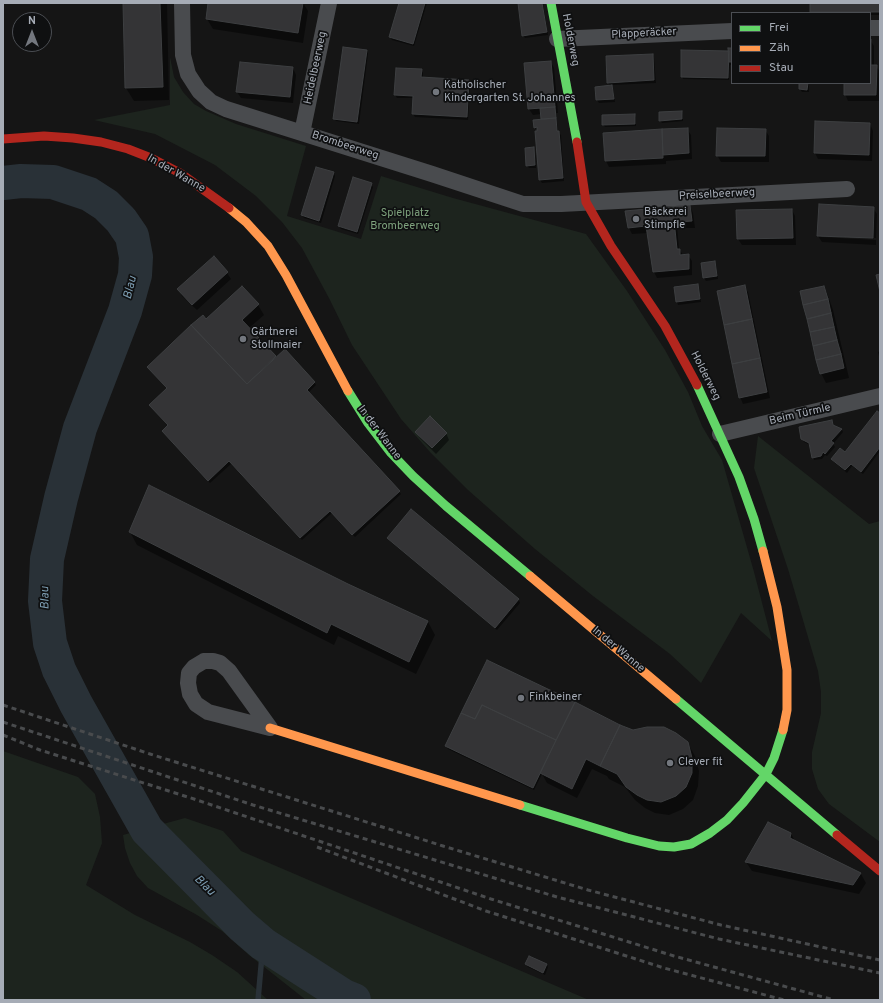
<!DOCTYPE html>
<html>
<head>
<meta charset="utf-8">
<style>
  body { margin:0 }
  #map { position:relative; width:883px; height:1003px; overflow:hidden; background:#151515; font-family:Overpass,sans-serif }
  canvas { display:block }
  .frame { position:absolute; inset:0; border:4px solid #a6acb6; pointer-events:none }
  .legend { position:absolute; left:731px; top:12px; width:140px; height:72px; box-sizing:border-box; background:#0f1011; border:1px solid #4b4e53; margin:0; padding:5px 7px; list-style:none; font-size:12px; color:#a6acb6 }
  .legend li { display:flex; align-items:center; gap:8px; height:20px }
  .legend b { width:20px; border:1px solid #4b4e53 }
  .north { position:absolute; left:12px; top:12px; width:40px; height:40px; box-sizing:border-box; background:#0f1011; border:1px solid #4b4e53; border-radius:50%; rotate:0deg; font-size:11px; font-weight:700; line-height:16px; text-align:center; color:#a6acb6 }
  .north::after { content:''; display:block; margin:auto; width:14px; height:18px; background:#73777e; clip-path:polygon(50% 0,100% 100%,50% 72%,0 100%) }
</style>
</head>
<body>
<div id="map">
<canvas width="883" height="1003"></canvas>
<div class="frame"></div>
<ul class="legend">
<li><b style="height:5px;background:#63d668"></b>Frei</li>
<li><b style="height:5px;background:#ff974d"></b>Zäh</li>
<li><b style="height:5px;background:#b3261e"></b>Stau</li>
</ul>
<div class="north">N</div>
</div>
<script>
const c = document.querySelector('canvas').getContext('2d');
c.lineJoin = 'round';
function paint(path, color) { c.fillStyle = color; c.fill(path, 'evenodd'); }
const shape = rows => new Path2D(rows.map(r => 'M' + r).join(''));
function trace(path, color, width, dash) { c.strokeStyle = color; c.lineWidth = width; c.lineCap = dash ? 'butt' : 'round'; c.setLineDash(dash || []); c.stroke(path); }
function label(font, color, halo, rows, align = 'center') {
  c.font = font + ' Overpass,sans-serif'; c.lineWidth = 3.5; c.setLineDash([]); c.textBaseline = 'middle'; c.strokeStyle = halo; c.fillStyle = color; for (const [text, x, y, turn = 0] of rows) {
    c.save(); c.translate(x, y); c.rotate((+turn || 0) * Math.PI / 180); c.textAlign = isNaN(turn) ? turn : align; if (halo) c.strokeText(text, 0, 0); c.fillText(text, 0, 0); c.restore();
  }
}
const green = shape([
  [170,57,174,77,183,92,194,104,206,111,236,124,306,146,287,216,361,239,381,176,453,198,586,234,627,291,665,350,688,392,702,426,722,460,754,572,772,641,741,613,701,683,670,654,593,596,535,549,468,490,430,452,401,419,352,345,330,300,302,248,282,222,256,196,215,165,155,134,94,120,170,105],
  [758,436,869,524,880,521,880,842,829,804,818,789,812,769,812,752,821,713,821,692,818,671,788,569,754,468],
  [3,751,78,777,95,794,100,817,102,843,86,885,135,915,190,942,212,955,237,972,268,1000,3,1000],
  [185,818,223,831,241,851,589,1000,306,1000,249,955,222,931,197,915,148,888,137,876,130,863,125,848,123,835]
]);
const shadow = shape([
  [124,3,167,3,169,100,134,101,126,88],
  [209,3,303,3,308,11,303,43,213,29,207,19],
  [400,3,427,3,414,46,392,40,390,37],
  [519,3,543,3,548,35,525,38,523,35],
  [811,3,880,3,880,15,870,15,870,13,811,13],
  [870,40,874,46,874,66,876,66,880,72,880,101,848,101,845,94,845,83,870,83],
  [732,49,732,65,730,65,729,80,683,79,682,76,730,52],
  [367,51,368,54,359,124,336,121,334,118],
  [653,55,654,58,656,83,611,85,613,89,615,102,599,103,597,100,596,88,610,86,608,82],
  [551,62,554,68,558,113,556,113,558,132,561,135,564,181,542,183,540,180,538,130,537,130,535,128,542,120,542,114,533,115,529,109],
  [293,68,296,75,293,103,241,98,237,92],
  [421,70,423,73,423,78,469,81,470,84,468,120,415,117,413,114,414,98,397,98,395,95],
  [800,83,809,83,809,92,802,92,800,89],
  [682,112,683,115,683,121,662,123,660,120],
  [634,115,636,117,636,126,605,127,603,124],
  [870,124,873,131,872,161,818,159,815,153],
  [687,129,691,135,692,159,666,161,666,164,609,167,606,161,604,133],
  [765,130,769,136,769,162,721,162,717,155],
  [533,148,535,151,536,168,529,168,527,165],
  [334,173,335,176,321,223,304,218,302,215],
  [371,184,373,187,358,234,341,229,339,226],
  [690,206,693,213,695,228,683,228,682,226,677,226,679,249,683,255,688,255,692,261,692,275,657,278,654,272,648,233,632,234,629,228],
  [873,208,877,214,876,238,821,235,821,237,876,240,876,245,822,242,818,236],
  [792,210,795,216,796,245,742,245,738,239],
  [715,262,716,265,718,279,706,281,704,278],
  [227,273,231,279,197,310,182,296,179,289],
  [697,285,699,288,701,302,678,305,677,302],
  [744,286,748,292,770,398,743,404,740,397],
  [242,287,258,305,264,315,249,328,276,358,285,350,314,382,316,385,308,393,401,494,355,537,332,513,302,540,231,464,210,483,165,434,163,431,169,426,150,405,168,389,149,367,202,316,206,321],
  [200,332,251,387,249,388,198,334],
  [824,287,827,293,833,310,849,378,826,383,821,373],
  [880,351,880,360,878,352],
  [880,414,880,451,863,474,852,466,847,473,834,462,832,459,845,453],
  [831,421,834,427,842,430,843,432,833,444,835,447,827,456,825,455,822,459,814,460,810,445,804,442,802,439],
  [416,432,446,433,449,440,436,454,420,438],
  [412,510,519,600,520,603,497,630,390,541,388,538],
  [130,532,348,585,428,622,435,635,416,674,338,636,334,645,137,545],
  [488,661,633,731,687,742,695,756,699,771,698,786,693,800,683,809,669,815,655,813,645,808,635,800,625,787,609,779,607,776,592,769,577,798,547,783,542,774,534,790,448,749,446,746],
  [791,834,795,841,861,874,866,883,859,894,752,871,746,862],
  [526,964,547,965,548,967,545,975,528,967]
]);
const stream = shape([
  [258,1000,263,944],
  [338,1000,344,996]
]);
const river = shape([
  [3,183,21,181,53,182,89,194,106,205,121,220,132,236,136,257,135,275,125,311,80,428,61,498,47,559,45,601,50,643,59,670,76,704,147,830,242,926,263,944,344,996,354,1000]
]);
const building = shape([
  [123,3,160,3,163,87,125,88,123,3],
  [208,3,303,3,298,33,206,19,208,3],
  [399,3,425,3,413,44,389,37,399,3],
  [518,3,542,3,547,32,522,36,518,3],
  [810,3,880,3,880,12,810,12,810,3],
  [870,39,871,39,871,65,877,65,876,95,844,95,844,83,870,83,870,39],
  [343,47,367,50,357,122,333,119,343,47],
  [728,48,732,48,732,62,729,62,728,48],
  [681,50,729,51,728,78,681,77,681,50],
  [653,54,654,80,607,83,606,56,653,54],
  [551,61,555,107,528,109,524,63,551,61],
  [240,62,293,67,290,97,236,92,240,62],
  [396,68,422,69,421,77,469,80,467,117,412,114,413,96,394,95,396,68],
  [799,83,808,83,807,90,799,89,799,83],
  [612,85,614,99,596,100,595,87,612,85],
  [555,107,556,118,541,119,540,108,555,107],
  [682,111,682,119,659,121,659,112,682,111],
  [635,114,635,124,602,125,602,115,635,114],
  [556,118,557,131,559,131,563,178,539,180,535,131,537,131,537,127,534,128,533,120,556,118],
  [815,121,870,123,869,155,814,153,815,121],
  [688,128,689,153,663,155,662,129,688,128],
  [717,128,766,129,765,156,716,156,717,128],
  [662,129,663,158,605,161,603,133,662,129],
  [534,147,535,165,526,166,525,148,534,147],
  [316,167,334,172,319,221,301,215,316,167],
  [353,177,372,183,357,232,338,226,353,177],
  [819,204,874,207,873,238,817,236,819,204],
  [690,205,692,221,679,222,678,220,674,220,677,249,680,249,680,255,689,254,689,269,653,272,646,226,628,228,625,211,690,205],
  [792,209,793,238,737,239,736,210,792,209],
  [214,256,228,272,192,305,177,289,214,256],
  [715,261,717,276,703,278,701,263,715,261],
  [880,274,880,292,876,275,880,274],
  [698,284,700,299,676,302,674,287,698,284],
  [745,285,752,319,724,325,717,291,745,285],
  [242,286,259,304,242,320,276,356,247,384,191,325,203,315,206,319,242,286],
  [824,286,828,299,803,305,800,291,824,286],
  [828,299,831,313,807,319,803,305,828,299],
  [831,313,834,327,810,332,807,319,831,313],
  [752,319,760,358,732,364,724,325,752,319],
  [191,325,247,384,285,349,315,382,307,390,400,491,352,535,330,511,300,538,229,461,208,481,162,431,168,425,149,405,167,388,147,367,191,325],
  [834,327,837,340,813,346,810,332,834,327],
  [837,340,841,354,816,360,813,346,837,340],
  [841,354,844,368,820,374,816,360,841,354],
  [760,358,767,392,739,398,732,364,760,358],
  [877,411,880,413,880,447,861,472,851,464,845,470,831,459,840,448,845,452,877,411],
  [430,416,447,433,432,448,415,432,430,416],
  [832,420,833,425,842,429,831,441,834,443,825,454,823,452,821,456,812,458,809,443,801,439,799,427,832,420],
  [149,485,348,584,428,621,409,662,331,624,327,633,129,532,149,485],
  [411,509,519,599,495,628,387,538,411,509],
  [487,660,575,702,556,740,482,705,475,719,461,713,487,660],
  [575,702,620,725,600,766,586,759,572,789,540,773,575,702],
  [482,705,556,740,533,788,445,746,461,713,475,719,482,705],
  [620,725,633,730,647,727,664,727,676,733,688,742,692,758,692,773,686,787,676,796,661,802,647,800,637,795,626,787,617,774,600,766,620,725],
  [768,822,791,833,790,838,861,873,853,885,745,862,768,822],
  [529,956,547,964,543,973,525,964,529,956]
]);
const street = shape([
  [182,3,183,55,188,74,199,91,211,102,226,109,432,174,523,204,561,204,847,189],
  [870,28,880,28],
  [557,39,732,31],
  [302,133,329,3],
  [720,434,880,396],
  [204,661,213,661,220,663,229,671,270,728,208,712,196,704,190,694,188,683,189,673,194,667,204,661]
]);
const fast = shape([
  [551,3,577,142],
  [697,385,739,477,754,519,763,551],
  [348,391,368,423,391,453,413,476,446,506,530,576],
  [676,699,837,835],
  [520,805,627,838,659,846,674,847,691,844,710,833,727,820,743,803,766,774,774,758,783,730]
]);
const slow = shape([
  [229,208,246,222,268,246,286,275,348,391],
  [763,551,777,607,787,670,787,710,783,730],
  [530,576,676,699],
  [270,728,520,805]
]);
const jam = shape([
  [3,139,44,136,73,138,101,142,128,149,151,158,180,173,229,208],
  [577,142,586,202,611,246,665,326,697,385],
  [837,835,880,871]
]);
const rail = shape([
  [3,705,150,754,443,846,588,890,721,925,880,960],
  [3,722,253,805,557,897,719,939,880,973],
  [3,735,40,750,194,799,491,899,674,956,834,1000],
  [317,847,486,911,664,968,784,1000]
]);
const markers = [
  [436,92,4,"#73777e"],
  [636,219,4,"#73777e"],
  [243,339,4,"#73777e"],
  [521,698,4,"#73777e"],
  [670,763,4,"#73777e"]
];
const streetNames = [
  ["Plapperäcker",644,34,-3],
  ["Holderweg",570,40,79],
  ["Heidelbeerweg",316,68,-78],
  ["Brombeerweg",345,146,18],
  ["In der Wanne",176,174,30],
  ["Preiselbeerweg",717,195,-3],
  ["Holderweg",705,376,63],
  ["Beim Türmle",800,415,-13],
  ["In der Wanne",379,433,53],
  ["In der Wanne",618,650,40]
];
const poiNames = [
  ["Katholischer",444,86],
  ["Kindergarten St. Johannes",444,99],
  ["Bäckerei",644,213],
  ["Stimpfle",644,226],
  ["Gärtnerei",251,333],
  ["Stollmaier",251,346],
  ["Finkbeiner",529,698],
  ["Clever fit",678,763]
];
const parkNames = [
  ["Spielplatz",405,214],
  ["Brombeerweg",405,227]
];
const waterNames = [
  ["Blau",131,288,-76],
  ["Blau",46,598,-91],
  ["Blau",204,886,45]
];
paint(green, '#1d241e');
paint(shadow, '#0007');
trace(stream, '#293137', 5.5);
trace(river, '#293137', 34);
paint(building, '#343436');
trace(building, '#3d3f41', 1);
trace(street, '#494b4e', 16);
trace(fast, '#63d668', 9);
trace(slow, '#ff974d', 9);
trace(jam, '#b3261e', 9);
trace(rail, '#494b4d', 3, [5, 4]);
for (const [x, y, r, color] of markers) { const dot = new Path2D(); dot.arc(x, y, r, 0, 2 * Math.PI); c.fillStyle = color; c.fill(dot); trace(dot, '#0f1011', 1.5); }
label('11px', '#a6acb6', '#0f1011', streetNames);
label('11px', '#a6acb6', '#0f1011', poiNames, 'left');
label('11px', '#7ea27d', '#0f1011', parkNames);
label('italic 12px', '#7d9db2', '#0f1011', waterNames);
</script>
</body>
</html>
